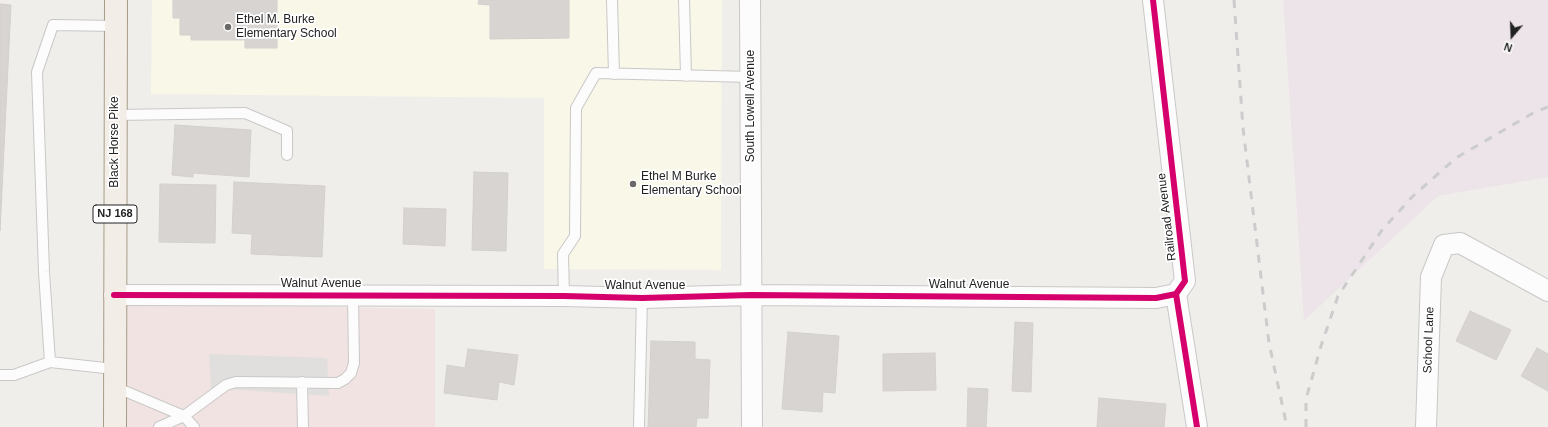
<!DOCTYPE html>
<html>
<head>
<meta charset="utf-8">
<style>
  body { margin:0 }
  #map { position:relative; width:1548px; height:427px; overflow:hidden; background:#f0eeeb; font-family:Arial,sans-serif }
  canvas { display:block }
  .north { position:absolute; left:1492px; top:16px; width:40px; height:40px; -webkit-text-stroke:3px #fff; paint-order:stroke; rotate:199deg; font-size:11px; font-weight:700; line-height:16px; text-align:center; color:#222 }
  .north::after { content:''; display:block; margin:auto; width:14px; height:18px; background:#222; clip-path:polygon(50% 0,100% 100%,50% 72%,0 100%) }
</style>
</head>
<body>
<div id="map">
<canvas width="1548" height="427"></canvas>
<div class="north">N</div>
</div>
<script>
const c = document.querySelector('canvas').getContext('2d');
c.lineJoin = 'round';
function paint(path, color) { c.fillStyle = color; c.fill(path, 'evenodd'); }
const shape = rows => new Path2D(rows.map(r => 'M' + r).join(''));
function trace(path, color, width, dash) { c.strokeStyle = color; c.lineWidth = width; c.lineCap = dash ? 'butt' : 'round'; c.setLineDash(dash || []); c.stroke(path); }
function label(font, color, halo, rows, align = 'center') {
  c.font = font + ' Arial,sans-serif'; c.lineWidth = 3.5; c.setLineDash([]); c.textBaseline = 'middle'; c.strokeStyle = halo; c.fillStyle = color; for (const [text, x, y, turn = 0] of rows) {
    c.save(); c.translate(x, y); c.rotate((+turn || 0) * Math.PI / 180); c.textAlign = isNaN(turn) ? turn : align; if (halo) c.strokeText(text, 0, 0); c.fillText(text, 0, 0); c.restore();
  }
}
const commercial = shape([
  [126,304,435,309,435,427,126,427]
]);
const industrial = shape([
  [1283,0,1548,0,1548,177,1438,196,1304,321]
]);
const education = shape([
  [152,0,722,0,721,270,544,269,544,98,151,94]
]);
const parking = shape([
  [209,354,327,358,329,396,211,388]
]);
const building = shape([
  [173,0,277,0,277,48,245,48,245,40,191,40,191,35,180,35,180,18,173,18,173,0],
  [479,0,569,0,569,38,490,39,490,5,478,4,479,0],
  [0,4,11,5,0,231,0,4],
  [175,125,251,130,249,177,193,173,193,177,172,175,175,125],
  [474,172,508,173,506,251,472,250,474,172],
  [234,182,325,186,322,257,251,254,252,234,232,233,234,182],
  [160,184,216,185,215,243,159,242,160,184],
  [404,208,446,209,445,246,403,244,404,208],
  [1470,311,1511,330,1496,360,1456,341,1470,311],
  [1015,322,1033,323,1031,392,1012,391,1015,322],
  [788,332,839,336,835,393,823,392,822,412,782,409,788,332],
  [651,341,695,342,695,359,710,360,708,418,697,418,696,427,648,427,651,341],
  [1537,348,1548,354,1548,391,1521,376,1537,348],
  [468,349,518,355,514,385,499,382,497,400,444,393,447,365,465,368,468,349],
  [935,353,936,390,883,391,883,354,935,353],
  [968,388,988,389,986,427,967,427,968,388],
  [1099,398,1166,404,1164,427,1097,427,1099,398]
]);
const lane = shape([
  [612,0,614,74],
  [684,0,686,76],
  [116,115,245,113,287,131,287,155],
  [564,296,563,254,575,236,576,108,596,73,750,77],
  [114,369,50,362,44,272,37,72,53,25,116,26],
  [0,375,14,375,50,362],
  [302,382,303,427],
  [115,387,184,416,159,427],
  [194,427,184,416,226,385,236,382,338,383,345,379,351,373,354,363,353,295],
  [639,427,642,298]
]);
const street = shape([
  [750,0,752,427],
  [1153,0,1185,281,1176,294,1197,427],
  [114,295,564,296,642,298,751,295,1156,298,1176,294],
  [1426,427,1431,277,1444,245,1460,243,1548,291]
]);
const primary = shape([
  [115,427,116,0]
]);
const rail = shape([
  [1234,0,1243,128,1269,343,1287,427],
  [1306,427,1306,399,1321,346,1338,296,1382,230,1413,196,1456,158,1533,113,1548,107]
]);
const cycleway = shape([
  [1153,0,1185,281,1176,294,1197,427],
  [114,295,564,296,642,298,751,295,1156,298,1176,294]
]);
const markers = [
  [228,27,4,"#6a6968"],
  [633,184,4,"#6a6968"]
];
const shields = [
  [115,214,44]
];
const shieldNames = [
  ["NJ 168",115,214]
];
const poiNames = [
  ["Ethel M. Burke",236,20],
  ["Elementary School",236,34],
  ["Ethel M Burke",641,177],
  ["Elementary School",641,191]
];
const streetNames = [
  ["South Lowell Avenue",751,106,-90],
  ["Black Horse Pike",115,142,-90],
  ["Railroad Avenue",1167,217,-97],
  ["Walnut Avenue",321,284],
  ["Walnut Avenue",969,285],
  ["Walnut Avenue",645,286],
  ["School Lane",1429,340,-88]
];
paint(commercial, '#f1e3e1');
paint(industrial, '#ede4e9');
paint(education, '#f8f7e8');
paint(parking, '#e0dfde');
paint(building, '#d7d4d2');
trace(building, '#d3d0cc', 1);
trace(lane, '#c9c8c7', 12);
trace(street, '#c9c8c7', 22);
trace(primary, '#a79c86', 24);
trace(lane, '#fdfcfc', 10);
trace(street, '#fdfcfc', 20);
trace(primary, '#f3ede7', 22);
trace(rail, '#ccc', 3, [8, 8]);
trace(cycleway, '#d6006c', 6);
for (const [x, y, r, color] of markers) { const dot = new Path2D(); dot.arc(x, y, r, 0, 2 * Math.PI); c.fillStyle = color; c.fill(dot); trace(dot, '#fff', 1.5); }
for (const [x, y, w] of shields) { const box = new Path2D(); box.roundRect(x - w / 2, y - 9, w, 18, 3); c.fillStyle = '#fff'; c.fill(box); trace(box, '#222', 1); }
label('bold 11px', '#222', null, shieldNames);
label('12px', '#222', '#fff', poiNames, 'left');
label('12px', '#222', '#fff', streetNames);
</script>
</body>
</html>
